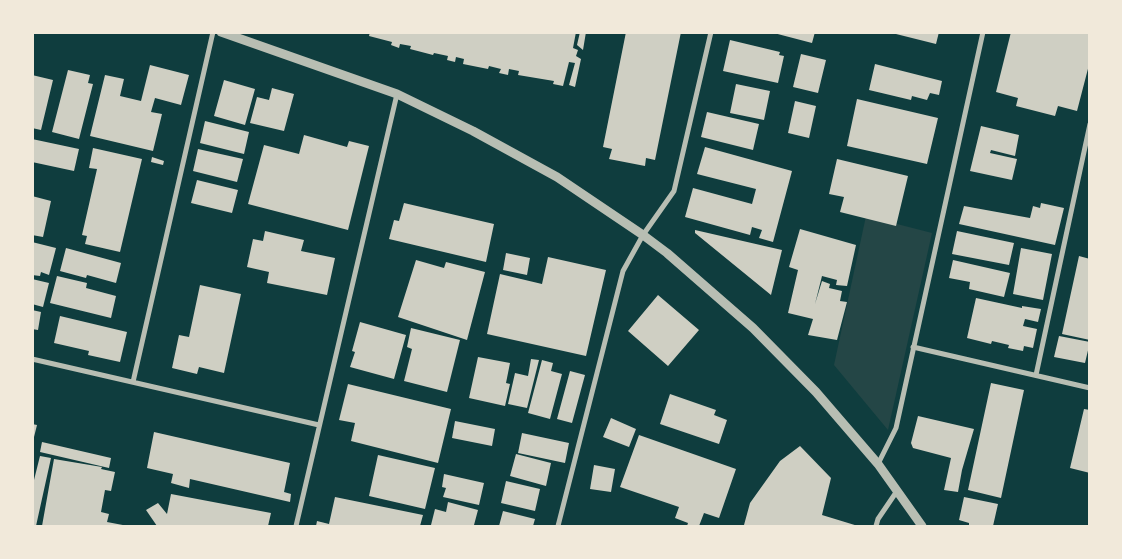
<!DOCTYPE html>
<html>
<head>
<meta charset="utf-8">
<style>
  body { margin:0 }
  #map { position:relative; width:1122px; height:559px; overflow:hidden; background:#0f3d3e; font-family:"Fira Sans Condensed",sans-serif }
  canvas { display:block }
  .frame { position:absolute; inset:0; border:34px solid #f1e9da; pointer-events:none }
</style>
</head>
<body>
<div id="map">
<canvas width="1122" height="559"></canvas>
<div class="frame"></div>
</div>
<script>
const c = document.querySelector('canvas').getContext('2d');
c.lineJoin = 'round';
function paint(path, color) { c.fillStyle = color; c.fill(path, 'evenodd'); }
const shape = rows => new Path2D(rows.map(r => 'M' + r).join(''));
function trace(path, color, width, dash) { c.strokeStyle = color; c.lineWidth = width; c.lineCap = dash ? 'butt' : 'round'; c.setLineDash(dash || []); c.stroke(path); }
const green = shape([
  [866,216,932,233,888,430,834,365]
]);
const building = shape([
  [370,32,576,32,573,48,578,50,576,56,581,59,575,87,569,85,575,63,569,62,563,86,553,84,554,81,518,75,519,71,509,69,508,75,499,73,501,69,489,66,488,69,463,64,464,59,456,57,455,62,447,60,448,56,434,53,433,55,410,49,411,46,400,44,399,48,391,45,392,42,369,36],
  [580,32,586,32,583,50,577,45],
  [626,32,681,32,655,160,646,158,645,166,609,159,612,149,603,147],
  [770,32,815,32,812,43],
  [888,32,939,32,936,44],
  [1011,32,1090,32,1090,61,1077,111,1058,106,1055,116,1016,106,1018,98,996,92],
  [730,40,780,52,779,55,784,56,778,83,723,71],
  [801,54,826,60,818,93,793,87],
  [875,64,942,81,939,95,930,93,927,100,912,96,911,100,869,90],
  [150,65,189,75,181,105,155,98,151,112,162,114,153,151,90,136,105,75,124,79,120,96,141,101],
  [68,70,90,75,88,83,93,84,79,139,52,132],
  [32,75,53,80,41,130,32,128],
  [224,80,255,89,245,125,214,116],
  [736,84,770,91,764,120,730,113],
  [272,88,294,94,284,131,250,123,257,97,269,100],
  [857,99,938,118,927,164,847,146],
  [795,101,816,106,809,138,788,133],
  [707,112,759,124,753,150,701,137],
  [205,121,249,132,244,154,200,143],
  [981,126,1019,135,1015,156,991,150,990,153,1017,159,1012,180,970,171],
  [304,135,347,147,349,141,369,146,348,230,248,204,264,145,299,154],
  [32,139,79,149,74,171,32,162],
  [705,147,792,171,773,242,759,238,762,230,752,227,750,235,685,217,693,188,752,204,756,189,697,174],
  [93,148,142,159,120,252,85,244,87,236,82,235,97,169,89,168],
  [198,149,243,159,237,182,193,171],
  [152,157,164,161,163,165,151,162],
  [837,159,908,176,896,226,840,212,844,197,829,194],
  [197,180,238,190,232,213,191,203],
  [32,196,51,201,43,237,32,235],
  [404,203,494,224,486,262,389,239,394,220,399,221],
  [1041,203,1064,208,1055,245,959,224,964,206,1030,218,1033,206,1040,208],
  [800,229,856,245,847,286,836,285,837,280,822,276,815,304,822,281,830,284,829,288,842,291,840,301,847,302,837,340,808,335,813,319,788,313,798,270,789,267],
  [695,230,782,250,771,295,695,233],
  [265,231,304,240,301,251,335,258,327,295,267,283,269,272,247,267,253,239,263,241],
  [957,231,1014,243,1009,265,952,254],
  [32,242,56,248,49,275,41,272,40,276,32,275],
  [66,248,121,263,116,283,87,275,86,278,60,271],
  [1021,248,1052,254,1043,300,1013,294],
  [506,253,530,258,527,275,503,270],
  [1079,256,1090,259,1090,340,1062,334],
  [548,257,606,270,586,356,487,334,500,274,542,284],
  [416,260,444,268,446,262,485,272,467,340,398,317],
  [953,260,1010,273,1004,297,969,289,970,282,949,278],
  [57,276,87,283,86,288,116,296,111,318,50,303],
  [32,279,49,283,43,307,32,304],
  [200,285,241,294,224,373,199,367,197,374,172,368,179,335,189,337],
  [658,295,699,330,668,366,628,331],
  [976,298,1022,308,1022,306,1041,309,1038,322,1025,319,1023,326,1037,329,1033,348,1024,346,1023,351,1008,348,1009,345,992,341,991,344,967,338],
  [32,310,41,312,38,330,32,329],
  [60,316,127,332,120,362,88,355,89,351,54,343],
  [360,322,406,335,394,379,350,367,355,352,352,351],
  [411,328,460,340,447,392,404,381,412,349,407,347],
  [1059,336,1090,342,1085,363,1054,357],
  [478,357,510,363,506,383,510,384,505,406,469,398],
  [531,359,539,360,527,408,508,404,515,373,528,376],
  [542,360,553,363,551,371,562,374,550,419,528,413],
  [570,371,585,375,572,423,557,419],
  [991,383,1024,390,1001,498,968,490],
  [348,384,451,409,438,463,351,441,355,423,339,420],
  [670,394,716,410,714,415,727,420,719,444,660,424],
  [1084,409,1090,410,1090,473,1070,468],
  [918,416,974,429,962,470,958,492,944,490,951,458,913,448,911,443],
  [611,418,636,429,629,447,603,437],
  [455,421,495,429,492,446,452,438],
  [32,424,37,425,33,441,32,441],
  [154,432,290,463,284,492,291,494,290,502,190,479,189,488,171,483,173,474,147,468],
  [522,433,569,443,565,463,518,453],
  [639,435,736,469,719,518,704,513,699,526,687,526,688,523,675,518,679,507,620,487],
  [42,442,111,458,109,468,40,452],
  [800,446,831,478,822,515,858,526,744,525,750,503,780,461],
  [516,454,551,463,546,486,510,476],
  [378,455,435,468,425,509,369,496],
  [40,456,51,458,36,526,32,526,32,488],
  [54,459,102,467,101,469,115,472,111,491,105,490,101,512,109,514,107,522,128,526,42,526],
  [594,465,615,469,611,492,590,489],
  [444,474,484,483,479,505,443,497,446,488,442,487],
  [506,481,540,489,535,511,501,503],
  [171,494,271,513,268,526,157,526,146,510,158,503,167,514],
  [335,497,423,515,420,526,316,526,317,521,329,524],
  [964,497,998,504,993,526,969,526,969,523,959,520],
  [448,502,478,510,474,525,478,526,437,526,431,525,435,509,446,512],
  [503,511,535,519,533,526,499,526]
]);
const minor = shape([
  [913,347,1090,388],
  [32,359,319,425],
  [1036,375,1090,124],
  [133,382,213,32],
  [878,464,896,428,983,32],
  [296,526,397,94],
  [558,526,623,271,643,235,674,191,711,32],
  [876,526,878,519,897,491]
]);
const tertiary = shape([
  [221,32,397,94,473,131,557,177,643,235,667,253,753,328,816,392,878,464,922,526]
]);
paint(green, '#244646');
paint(building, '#cfcfc3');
trace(minor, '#b8beb3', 5);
trace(tertiary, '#b8beb3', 9);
</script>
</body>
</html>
